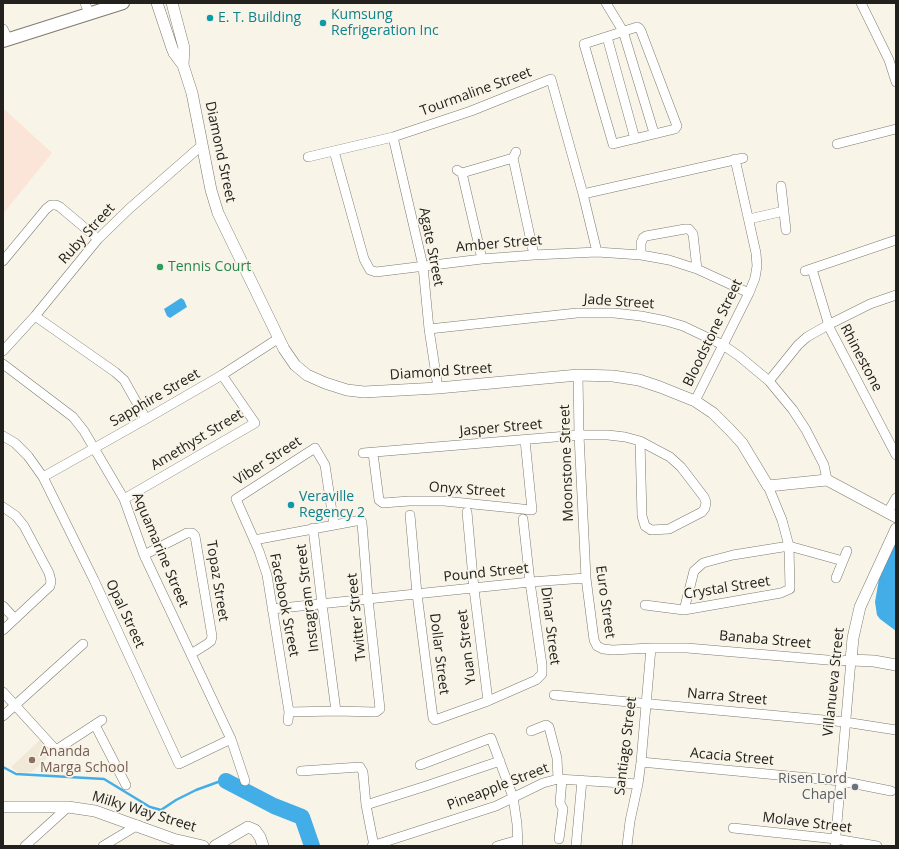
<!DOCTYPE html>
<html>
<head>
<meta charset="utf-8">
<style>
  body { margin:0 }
  #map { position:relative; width:899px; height:849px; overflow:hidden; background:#f8f4e8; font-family:"Open Sans",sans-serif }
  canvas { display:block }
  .frame { position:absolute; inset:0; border:4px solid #23211d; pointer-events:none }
</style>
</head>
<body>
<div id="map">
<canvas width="899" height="849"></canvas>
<div class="frame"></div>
</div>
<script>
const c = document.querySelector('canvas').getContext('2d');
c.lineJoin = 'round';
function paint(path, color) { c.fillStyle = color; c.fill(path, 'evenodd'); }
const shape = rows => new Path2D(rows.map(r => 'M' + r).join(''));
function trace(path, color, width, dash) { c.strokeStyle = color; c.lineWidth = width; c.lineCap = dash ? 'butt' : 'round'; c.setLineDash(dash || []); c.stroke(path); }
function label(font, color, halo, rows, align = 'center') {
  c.font = font + ' "Open Sans",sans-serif'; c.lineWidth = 3.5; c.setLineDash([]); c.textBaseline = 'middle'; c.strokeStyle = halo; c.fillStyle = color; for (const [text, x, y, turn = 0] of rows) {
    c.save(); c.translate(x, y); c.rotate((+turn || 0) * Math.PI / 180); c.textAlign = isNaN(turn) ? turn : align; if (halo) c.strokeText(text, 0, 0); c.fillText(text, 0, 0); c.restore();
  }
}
const commercial = shape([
  [3,108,52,153,3,214]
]);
const built = shape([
  [41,739,54,752,32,772,18,773,11,767]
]);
const water = shape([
  [181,298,184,300,187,307,170,318,167,316,164,309],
  [896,537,896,631,880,619,877,615,875,602,880,573]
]);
const stream = shape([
  [3,767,16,774,104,779,150,807,161,810,176,800,196,790,218,782,226,781]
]);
const river = shape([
  [226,781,274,806,302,817,312,846]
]);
const minor = shape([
  [85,3,89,13],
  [606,3,623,31,654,133],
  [861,3,889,60,896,82],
  [637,27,639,28,641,31,677,126,675,129,613,144,584,44,637,27],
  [3,29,8,39],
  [607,37,635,139],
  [393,137,423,266,429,329,438,388],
  [837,144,896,129],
  [334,151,364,259,370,270,376,272,482,259,534,255,597,252,641,255,669,260,697,269,749,293],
  [516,152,513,158,534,255],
  [308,157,393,137,471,111,551,79,583,194,597,252],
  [457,170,462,173,482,259],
  [462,173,513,158],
  [781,186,786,230],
  [583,194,743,158],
  [749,219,784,211],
  [641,255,641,243,643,238,646,236,685,229,689,229,693,234,697,269],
  [3,261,46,209,51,205,56,205,60,207,98,239],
  [812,269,830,329,896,455],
  [805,271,896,240],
  [35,316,115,372,124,380,146,419],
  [429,329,577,313,614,313,641,316,666,321,683,326,723,345,739,356,769,381,793,410,806,430,824,465,827,480],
  [3,351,35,316,98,239,130,208,201,146],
  [3,364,73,417,84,431,124,499,144,555,231,739,245,781],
  [578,375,579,435,586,578,594,640,597,646,603,649,613,650,651,648,687,648,839,661,851,660,835,846],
  [769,381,798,345,807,337,828,325,870,304,896,295],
  [695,401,749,293,755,278,757,266,756,253,735,159],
  [3,436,15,443,28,456,43,477,94,580,179,764,231,739],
  [363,453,579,435,608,435,625,437,640,441,653,448,670,457,681,467,704,497,706,502,705,508,702,512,669,529,651,530,645,526,642,516,640,441],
  [373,453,379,500,383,503,409,501,444,501,532,510,525,440],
  [43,477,146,419,222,375,279,338],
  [124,499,255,423,222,375],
  [3,507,16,516,24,526,49,573,51,581,50,586,3,630],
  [467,512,474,589,488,701],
  [888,512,896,498],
  [410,515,417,594,433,718,435,720,488,701,536,680,542,674,542,665,530,582,523,519],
  [313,528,322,604,336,711],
  [254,540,361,520,362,523,368,599,380,709,376,712,336,711,289,712],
  [144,555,187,533,192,533,195,536,212,636,211,641,207,644,191,654],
  [836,578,847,551],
  [645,605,684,610,781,593,790,589,789,546,782,520,768,486],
  [3,606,15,619],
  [272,609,530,582,586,578],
  [684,610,694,571,703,563,710,561,733,555,789,546,843,561],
  [3,692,56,750,102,720],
  [554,695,845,722,896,730],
  [3,716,83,644],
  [288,721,289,712,267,575,259,551,236,499,315,448,325,465,334,525],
  [95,725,126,785],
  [531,731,546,725,549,727,557,758,558,779],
  [641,762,841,781,891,791],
  [420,765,491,738,513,797,517,824,518,846],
  [301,771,360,767,363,772,366,805,374,846],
  [366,805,426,786,500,761],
  [733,828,836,839,877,846],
  [559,839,563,809,560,803,562,779],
  [25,846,68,807],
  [103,846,138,825],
  [372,846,496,806,543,783,558,779,638,784],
  [497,846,518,840],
  [576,846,582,780],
  [627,846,630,821,638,784,641,762,651,648]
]);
const tertiary = shape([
  [157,3,172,48,174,53,183,65,192,93,211,190,218,213,284,349,295,365,307,375,325,383,347,390,364,392,438,388,578,375,613,376,639,380,660,387,695,401,713,413,730,430,742,443,768,486,827,480,896,517],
  [172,3,184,48,183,65],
  [896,529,860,607,853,638,851,660,874,661,896,665],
  [3,807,68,807,95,811,173,839,203,846],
  [215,846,248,827,255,830,260,837,263,846]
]);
const secondary = shape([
  [3,41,123,3]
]);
const markers = [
  [210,18,4,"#0f9aa8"],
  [323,23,4,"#0f9aa8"],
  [160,267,4,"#2e9e5b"],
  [291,505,4,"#0f9aa8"],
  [32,760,4,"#8d6e63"],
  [855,787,4,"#6b7280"]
];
const cultureNames = [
  ["Kumsung",331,15],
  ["Refrigeration Inc",331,31],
  ["E. T. Building",218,18],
  ["Veraville",299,497],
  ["Regency 2",299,513]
];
const streetNames = [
  ["Tourmaline Street",476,92,-20],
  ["Diamond Street",220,152,78],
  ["Ruby Street",87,234,-48],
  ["Amber Street",499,244,-5],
  ["Agate Street",431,247,79],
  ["Jade Street",619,302,4],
  ["Bloodstone Street",713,333,-64],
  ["Rhinestone",861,358,62],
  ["Diamond Street",441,372,-4],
  ["Sapphire Street",155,398,-30],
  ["Jasper Street",501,428,-5],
  ["Amethyst Street",197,440,-31],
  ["Viber Street",268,461,-33],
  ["Moonstone Street",567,463,-92],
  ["Onyx Street",467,490,4],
  ["Aquamarine Street",160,550,67],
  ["Pound Street",486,573,-6],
  ["Topaz Street",217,581,81],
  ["Crystal Street",727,588,-9],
  ["Instagram Street",308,598,-97],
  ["Euro Street",605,602,82],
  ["Facebook Street",284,605,79],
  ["Opal Street",125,614,65],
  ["Twitter Street",357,617,-96],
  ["Dinar Street",550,626,83],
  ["Banaba Street",765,640,5],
  ["Yuan Street",467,647,-97],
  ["Dollar Street",439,654,83],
  ["Villanueva Street",834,682,-84],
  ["Narra Street",727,697,5],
  ["Santiago Street",626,746,-83],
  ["Acacia Street",732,757,5],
  ["Pineapple Street",498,787,-21],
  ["Milky Way Street",144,812,17],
  ["Molave Street",807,823,7]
];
const leisureNames = [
  ["Tennis Court",168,267]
];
const educationNames = [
  ["Ananda",40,752],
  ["Marga School",40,768]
];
const worshipNames = [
  ["Risen Lord",847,779],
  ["Chapel",847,795]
];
paint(commercial, '#fbe5d8');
paint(built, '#f0e9d7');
paint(water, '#42ade6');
trace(stream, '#42ade6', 2.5);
trace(river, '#42ade6', 16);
trace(minor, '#7d7a6f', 10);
trace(tertiary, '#7d7a6f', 12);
trace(secondary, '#7d7a6f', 14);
trace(minor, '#fff', 9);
trace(tertiary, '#fff', 11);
trace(secondary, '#fff', 12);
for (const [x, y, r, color] of markers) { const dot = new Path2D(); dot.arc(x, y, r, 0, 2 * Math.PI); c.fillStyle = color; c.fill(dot); trace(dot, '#f8f4e8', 1.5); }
label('14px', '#0d838f', '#f8f4e8', cultureNames, 'left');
label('14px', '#23211d', '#f8f4e8', streetNames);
label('14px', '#27864d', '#f8f4e8', leisureNames, 'left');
label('14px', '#785e54', '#f8f4e8', educationNames, 'left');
label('14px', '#5b616d', '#f8f4e8', worshipNames, 'right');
</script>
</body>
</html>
